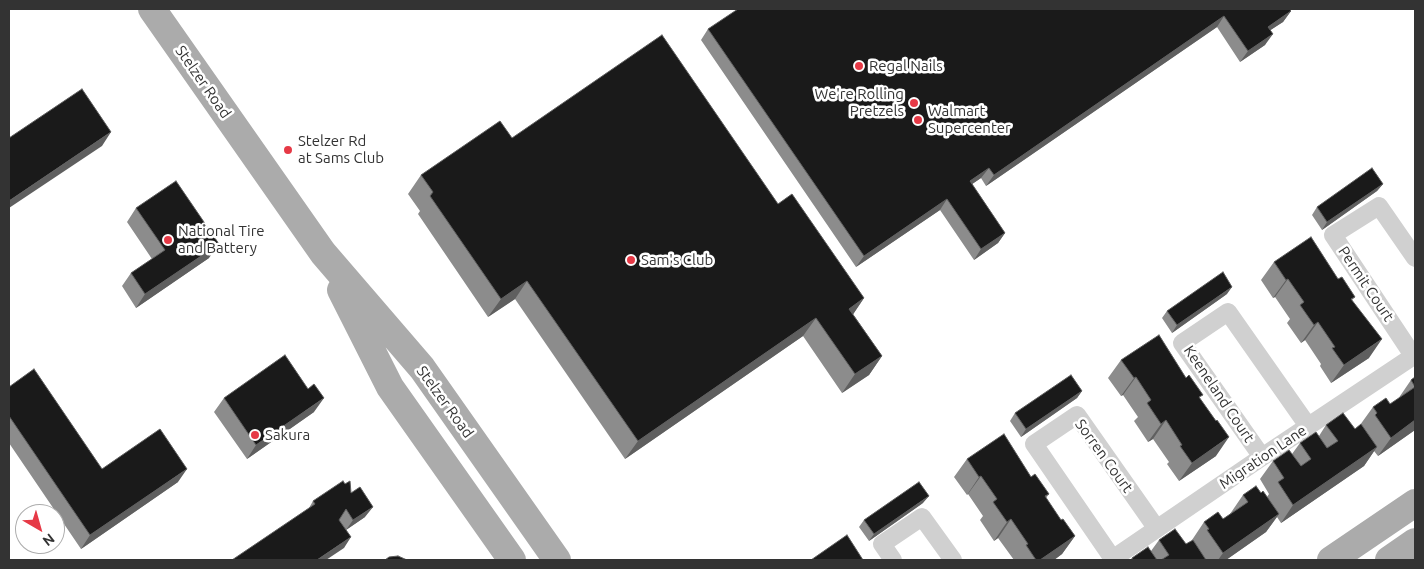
<!DOCTYPE html>
<html>
<head>
<meta charset="utf-8">
<style>
  body { margin:0 }
  #map { position:relative; width:1424px; height:569px; overflow:hidden; background:#fff; font-family:Ubuntu,sans-serif }
  canvas { display:block }
  .frame { position:absolute; inset:0; border:10px solid #333; pointer-events:none }
  .north { position:absolute; left:15px; top:504px; width:50px; height:50px; box-sizing:border-box; background:#fff; border:1px solid #adadad; border-radius:50%; rotate:142deg; font-size:14px; font-weight:700; line-height:20px; text-align:center; color:#333 }
  .north::after { content:''; display:block; margin:auto; width:18px; height:22px; background:#e63946; clip-path:polygon(50% 0,100% 100%,50% 72%,0 100%) }
</style>
</head>
<body>
<div id="map">
<canvas width="1424" height="569"></canvas>
<div class="frame"></div>
<div class="north">N</div>
</div>
<script>
const c = document.querySelector('canvas').getContext('2d');
c.lineJoin = 'round';
const shape = rows => new Path2D(rows.map(r => 'M' + r).join(''));
function trace(path, color, width, dash) { c.strokeStyle = color; c.lineWidth = width; c.lineCap = dash ? 'butt' : 'round'; c.setLineDash(dash || []); c.stroke(path); }
function paint(path, color) { c.fillStyle = color; c.fill(path, 'evenodd'); }
function label(font, color, halo, rows, align = 'center') {
  c.font = font + ' Ubuntu,sans-serif'; c.lineWidth = 5; c.setLineDash([]); c.textBaseline = 'middle'; c.strokeStyle = halo; c.fillStyle = color; for (const [text, x, y, turn = 0] of rows) {
    c.save(); c.translate(x, y); c.rotate((+turn || 0) * Math.PI / 180); c.textAlign = isNaN(turn) ? turn : align; if (halo) c.strokeText(text, 0, 0); c.fillText(text, 0, 0); c.restore();
  }
}
const minor = shape([
  [1414,357,1333,235,1379,206,1415,258],
  [1262,457,1182,343,1228,312,1308,426],
  [1113,559,1034,444,1077,415,1157,529],
  [893,560,882,544,922,517,953,560],
  [1111,560,1262,457,1415,355]
]);
const primary = shape([
  [152,9,323,253,422,368,557,560],
  [341,290,390,387,512,560],
  [1331,560,1415,503],
  [1389,560,1415,542]
]);
const wall = shape([
  [1291,11,1283,22,1270,30,1265,45,1240,62,1217,27,986,186,981,178,972,184,1005,233,998,243,974,260,940,210,856,267,701,40,708,29],
  [512,138,778,204,864,298,853,314,882,356,869,375,842,393,803,336,625,459,515,299,488,317,418,214,420,211,408,194,421,175],
  [1383,184,1377,191,1322,230,1312,215,1317,207],
  [136,208,209,258,136,308,122,286,131,273,152,259,127,222],
  [1274,262,1338,279,1355,297,1352,300,1369,358,1331,383,1320,366,1321,364,1305,340,1301,343,1287,323,1290,319,1275,297,1273,298,1261,280],
  [1227,294,1172,333,1162,318,1167,311],
  [1121,360,1186,378,1200,399,1216,456,1179,481,1167,464,1169,462,1153,439,1148,442,1134,421,1138,417,1123,395,1121,396,1108,378],
  [1415,377,1415,430,1378,456,1374,451,1364,466,1281,523,1277,517,1266,532,1226,560,1130,560,1132,558,1151,551,1159,540,1186,544,1192,541,1192,540,1204,522,1223,519,1230,514,1243,495,1261,493,1267,497,1269,494,1260,479,1273,461,1292,454,1300,443,1319,436,1326,425,1355,429,1360,425,1373,407,1390,404,1398,399,1411,380],
  [9,387,102,469,178,482,81,549,9,443],
  [1082,391,1077,398,1021,437,1010,421,1015,413],
  [224,398,314,412,247,459,214,412],
  [967,459,1031,477,1049,494,1046,498,1061,520,1075,536,1062,554,1054,560,1014,560,998,538,994,541,980,520,983,516,968,494,967,495,954,477],
  [351,493,365,517,346,530,344,548,309,508,313,501],
  [923,503,869,541,859,527,864,520]
]);
const shadedWall = shape([
  [1291,11,1283,22,1260,37,1268,27],
  [1224,16,1217,27,986,186,994,175],
  [1273,34,1265,45,1240,62,1248,51],
  [111,132,102,146,9,208,9,201],
  [989,168,981,178,962,191,970,181],
  [1383,184,1377,191,1322,230,1327,222],
  [947,199,940,210,856,267,864,256],
  [1005,233,998,243,974,260,981,249],
  [219,244,209,258,136,308,145,294],
  [1288,279,1275,297,1273,298,1286,280],
  [527,281,515,299,488,317,501,299],
  [1232,287,1227,294,1172,333,1177,325],
  [864,298,852,316,849,309],
  [816,318,803,336,625,459,638,441],
  [1318,322,1305,340,1301,343,1314,325],
  [1382,339,1369,358,1331,383,1344,365],
  [882,356,869,375,842,393,855,374],
  [1136,377,1123,395,1121,396,1134,378],
  [1082,391,1077,398,1021,437,1026,429],
  [324,398,314,412,247,459,256,445],
  [1166,420,1153,439,1148,442,1161,424],
  [1415,420,1415,430,1378,456,1391,438],
  [1229,437,1216,456,1179,481,1192,463],
  [1377,447,1364,466,1281,523,1293,505],
  [187,469,178,482,81,549,90,535],
  [981,476,968,494,967,495,979,477],
  [929,496,923,503,869,541,874,534],
  [373,507,365,517,346,530,353,520],
  [1279,514,1266,532,1226,560,1218,560,1223,553],
  [1011,519,998,538,994,541,1007,522],
  [1075,536,1062,554,1054,560,1040,560],
  [351,537,344,548,326,560,317,560]
]);
const building = shape([
  [738,9,1289,9,1291,11,1268,27,1273,34,1248,51,1224,16,994,175,989,168,970,181,1005,233,981,249,947,199,864,256,708,29,738,9],
  [662,35,778,204,792,194,864,298,849,309,882,356,855,374,816,318,638,441,527,281,501,299,430,196,433,192,421,175,500,121,512,138,662,35],
  [82,89,111,132,9,201,9,138,82,89],
  [1372,168,1383,184,1327,222,1317,207,1372,168],
  [176,181,219,244,145,294,131,273,165,250,136,208,176,181],
  [1311,237,1338,279,1342,277,1355,297,1351,299,1382,339,1344,365,1332,348,1335,347,1318,322,1314,325,1300,305,1304,302,1288,279,1286,280,1274,262,1311,237],
  [1223,272,1232,287,1177,325,1167,311,1223,272],
  [1159,335,1186,378,1189,375,1203,395,1199,397,1216,421,1217,420,1229,437,1192,463,1180,446,1182,445,1166,420,1161,424,1147,403,1151,400,1136,377,1134,378,1121,360,1159,335],
  [285,355,308,389,314,384,324,398,256,445,224,398,285,355],
  [34,369,102,469,160,429,187,469,90,535,9,416,9,387,34,369],
  [1071,375,1082,391,1026,429,1015,413,1071,375],
  [1415,377,1415,387,1411,380,1415,377],
  [1415,387,1415,420,1391,438,1375,415,1377,413,1373,407,1386,398,1390,404,1415,387],
  [1343,413,1355,429,1361,424,1377,447,1293,505,1278,482,1284,478,1273,461,1289,450,1301,466,1311,459,1300,443,1316,432,1327,448,1338,441,1326,425,1343,413],
  [1004,434,1031,477,1035,474,1049,494,1045,496,1061,520,1063,519,1075,536,1040,560,1036,560,1026,545,1028,544,1011,519,1007,522,993,502,997,499,981,476,979,477,967,459,1004,434],
  [343,481,345,484,350,481,351,493,360,487,373,507,353,520,346,509,339,520,351,537,317,560,232,560,315,504,313,501,343,481],
  [919,482,929,496,874,534,864,520,919,482],
  [1256,486,1261,493,1263,491,1279,514,1223,553,1207,530,1209,529,1204,522,1218,512,1223,519,1248,502,1243,495,1256,486],
  [1175,529,1186,544,1193,540,1206,560,1161,560,1169,555,1159,540,1175,529],
  [847,535,863,560,811,560,847,535],
  [1148,547,1157,560,1133,560,1132,558,1148,547],
  [398,556,407,560,385,560,389,557,398,556]
]);
const markers = [
  [859,66,5,"#e63946"],
  [914,103,5,"#e63946"],
  [918,120,5,"#e63946"],
  [288,150,5,"#e63946"],
  [168,240,5,"#e63946"],
  [631,260,5,"#e63946"],
  [255,435,5,"#e63946"]
];
const poiNames = [
  ["Regal Nails",869,66],
  ["We're Rolling",904,94,"right"],
  ["Pretzels",904,111,"right"],
  ["Walmart",928,111],
  ["Supercenter",928,128],
  ["Stelzer Rd",298,141],
  ["at Sams Club",298,158],
  ["National Tire",178,231],
  ["and Battery",178,248],
  ["Sam's Club",641,260],
  ["Sakura",265,435]
];
const streetNames = [
  ["Stelzer Road",203,82,55],
  ["Permit Court",1366,284,56],
  ["Keeneland Court",1219,394,56],
  ["Stelzer Road",445,402,54],
  ["Sorren Court",1104,456,54],
  ["Migration Lane",1263,457,-34]
];
trace(minor, '#d0d0d0', 18);
trace(primary, '#ababab', 28);
paint(wall, '#8c8c8c');
paint(shadedWall, '#5f5f5f');
paint(building, '#1a1a1a');
trace(building, '#5f5f5f', 1);
for (const [x, y, r, color] of markers) { const dot = new Path2D(); dot.arc(x, y, r, 0, 2 * Math.PI); c.fillStyle = color; c.fill(dot); trace(dot, '#fff', 2); }
label('15px', '#333', '#fff', poiNames, 'left');
label('15px', '#333', '#fff', streetNames);
</script>
</body>
</html>
